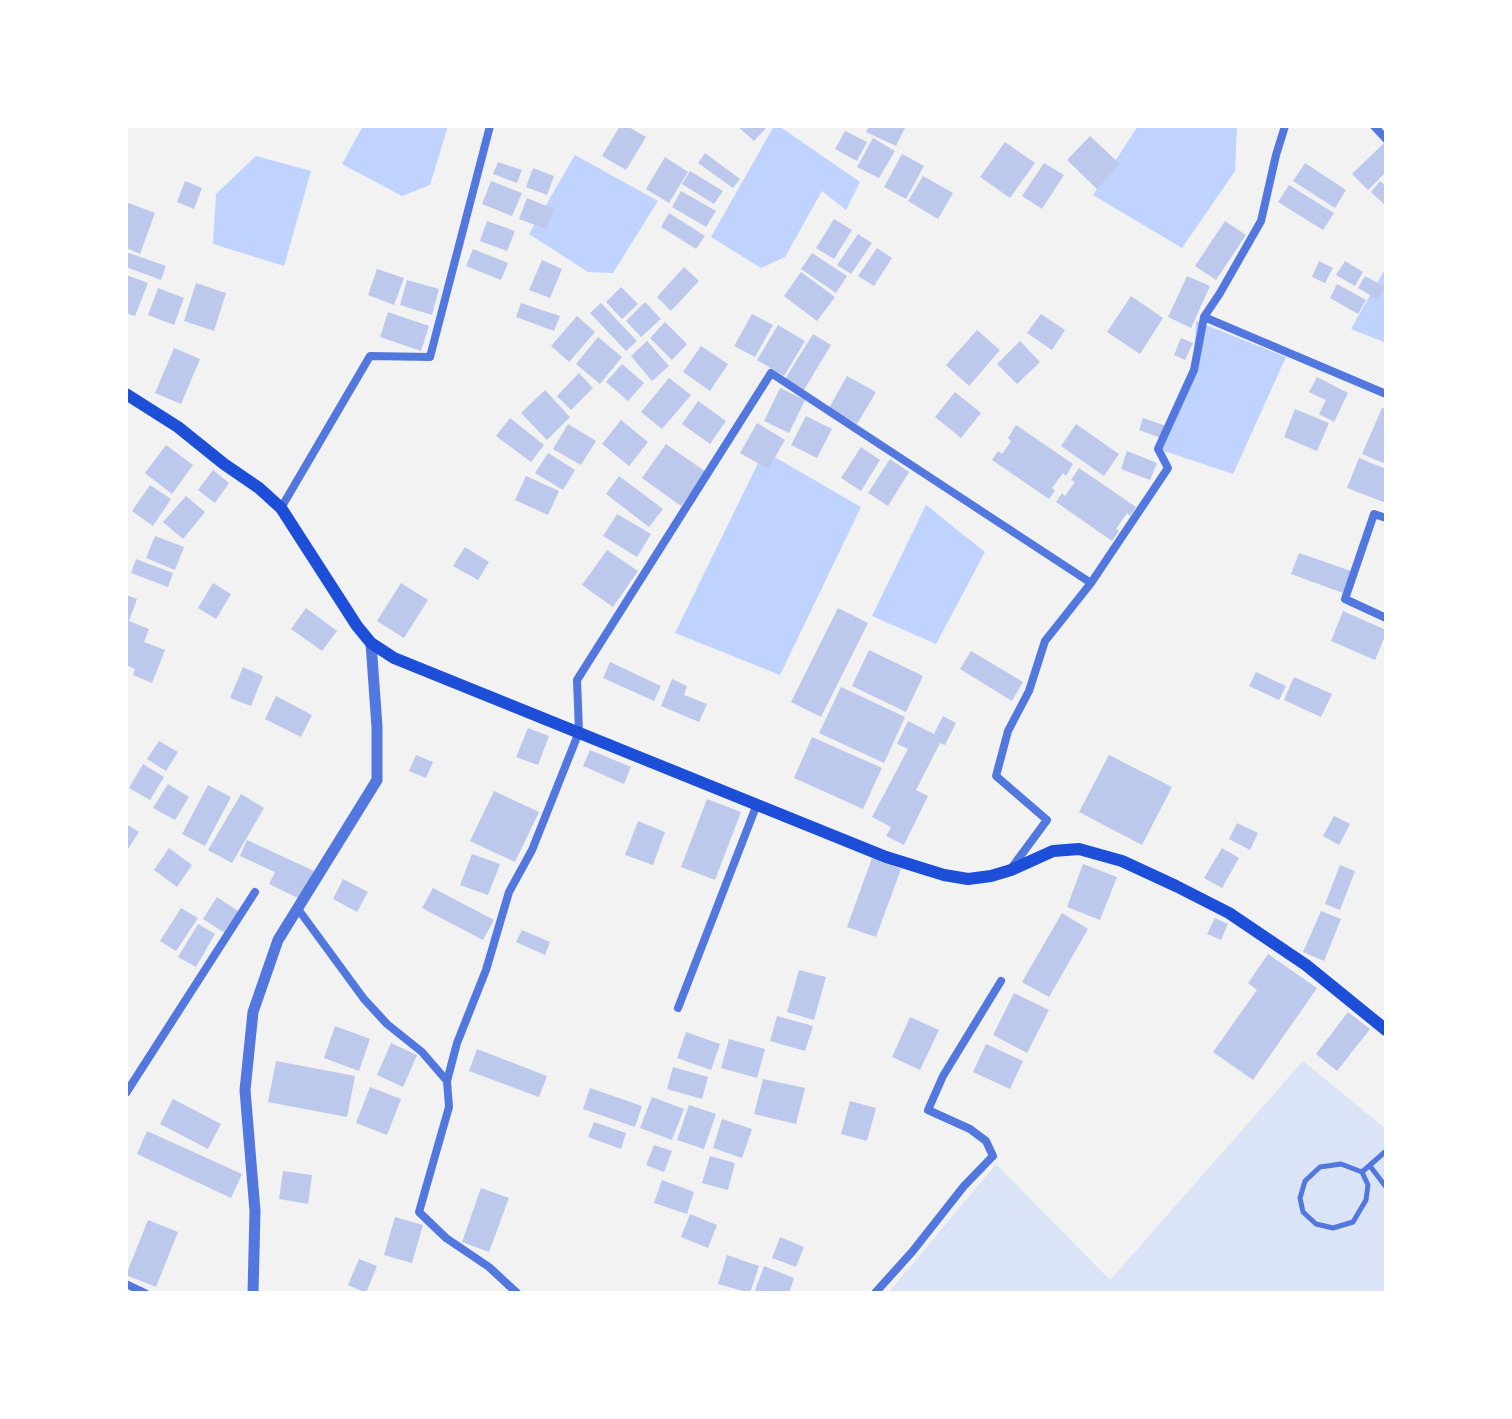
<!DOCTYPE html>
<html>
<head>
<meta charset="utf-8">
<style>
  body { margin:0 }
  #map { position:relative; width:1512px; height:1419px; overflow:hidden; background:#f2f2f2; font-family:"Titillium Web",sans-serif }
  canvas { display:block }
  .frame { position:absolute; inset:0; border:128px solid #fff; pointer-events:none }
</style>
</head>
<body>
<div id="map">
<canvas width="1512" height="1419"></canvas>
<div class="frame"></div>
</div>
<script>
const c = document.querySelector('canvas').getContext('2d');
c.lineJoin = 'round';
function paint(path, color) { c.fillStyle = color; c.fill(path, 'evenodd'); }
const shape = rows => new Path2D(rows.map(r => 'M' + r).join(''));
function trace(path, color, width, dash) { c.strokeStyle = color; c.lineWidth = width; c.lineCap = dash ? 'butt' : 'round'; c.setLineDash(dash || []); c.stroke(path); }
const green = shape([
  [1303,1061,1386,1129,1386,1293,888,1293,996,1164,1110,1280]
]);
const water = shape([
  [363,126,448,126,430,185,402,196,342,164],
  [774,126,779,126,860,182,846,210,822,191,785,257,761,268,711,237],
  [1138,126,1237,126,1235,171,1182,248,1093,195],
  [575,155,658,201,613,273,588,272,529,234],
  [256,156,311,171,284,266,213,244,216,194],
  [1386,267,1386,343,1351,329],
  [1196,321,1286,357,1233,474,1158,449,1193,371],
  [764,451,861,507,780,675,675,633],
  [926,505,985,552,936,644,872,616]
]);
const building = shape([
  [620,126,627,126,646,137,626,170,602,156],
  [737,126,768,126,754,141],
  [869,126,901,126,905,128,896,146,866,132],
  [845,131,867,142,857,161,835,149],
  [1090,136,1120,164,1097,189,1067,160],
  [873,138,895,151,879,178,857,167],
  [1005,142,1035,163,1010,198,980,177],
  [1384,143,1386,145,1386,172,1368,190,1352,174],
  [705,153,740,179,733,188,698,163],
  [902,154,924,166,906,199,884,187],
  [665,157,688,172,669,203,646,189],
  [498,162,522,170,517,183,493,174],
  [1044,163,1064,175,1042,209,1022,196],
  [1305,163,1346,190,1335,208,1293,181],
  [533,168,554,176,547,195,526,187],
  [690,171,723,191,714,204,682,184],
  [923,176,953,193,938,219,908,201],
  [185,181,202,188,194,209,177,202],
  [491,181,522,193,512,216,482,204],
  [1380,181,1386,186,1386,206,1371,192],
  [1289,185,1334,213,1323,230,1278,202],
  [681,191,716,211,706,227,672,207],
  [527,198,554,209,546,229,519,219],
  [126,202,155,213,140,254,126,248],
  [669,213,705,236,696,249,661,227],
  [834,219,852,230,834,259,816,248],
  [487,221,515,231,507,251,480,241],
  [1225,221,1246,235,1216,280,1195,266],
  [858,234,872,243,851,274,837,265],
  [877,248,892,258,874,286,858,276],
  [473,249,508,263,501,280,466,266],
  [126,252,166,266,161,280,126,267],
  [812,253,847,276,836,293,801,269],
  [542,260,562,269,550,298,529,290],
  [1319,261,1333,268,1325,283,1312,277],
  [1345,261,1363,272,1355,286,1336,275],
  [684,267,699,281,671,311,657,297],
  [377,269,404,278,394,305,368,295],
  [801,272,835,297,817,321,784,296],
  [126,275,148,283,135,316,126,313],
  [1187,276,1210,286,1191,328,1168,317],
  [1365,276,1385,287,1378,300,1358,288],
  [407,280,439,289,432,315,400,305],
  [196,283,226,293,214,331,184,321],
  [1337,284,1366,300,1358,314,1330,298],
  [621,287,638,304,622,319,606,302],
  [158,288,184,298,174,325,148,315],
  [1131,296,1163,318,1140,354,1107,332],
  [645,302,661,319,641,337,626,321],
  [521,303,560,316,554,331,516,317],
  [601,303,637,341,626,351,590,313],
  [388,312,429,326,421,351,380,337],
  [752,314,773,325,755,357,734,346],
  [1041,314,1065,330,1052,350,1027,333],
  [577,316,595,332,569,362,551,346],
  [665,322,687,344,672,360,650,338],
  [778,325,805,341,784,376,757,360],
  [977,330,1000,350,969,386,946,365],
  [813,334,831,345,804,390,785,379],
  [598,337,622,357,600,384,576,364],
  [1181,338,1193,343,1185,360,1174,355],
  [647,341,669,366,652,381,631,356],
  [1020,341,1040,362,1017,384,997,364],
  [701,346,728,364,710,391,683,372],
  [174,348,200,359,181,404,155,393],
  [622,364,644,383,628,401,606,382],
  [579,373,593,388,571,410,557,396],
  [847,376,876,392,857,424,829,408],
  [1317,377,1348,393,1334,422,1319,414,1326,400,1309,392],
  [669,378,691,395,662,429,641,412],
  [780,388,805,400,789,433,764,421],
  [545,390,570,417,547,440,521,413],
  [955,392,981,413,961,438,935,417],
  [698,401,726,421,710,444,682,424],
  [1382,408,1386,409,1386,464,1362,454],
  [1295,409,1329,423,1317,451,1284,437],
  [806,416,832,429,817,458,791,445],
  [510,418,544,445,531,462,496,436],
  [1143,418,1166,426,1161,438,1139,430],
  [621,420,648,442,629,466,602,444],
  [757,423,785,440,768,469,740,453],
  [568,424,596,441,581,465,553,449],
  [1076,424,1119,454,1104,476,1061,446],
  [1016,425,1073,464,1066,476,1063,473,1052,488,1055,491,1049,499,992,460,998,451,1002,454,1011,441,1008,438],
  [666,444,706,472,681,506,642,478],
  [166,445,193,465,172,494,145,473],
  [861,447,880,460,861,491,841,478],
  [1127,451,1157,463,1150,480,1121,469],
  [548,453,575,470,563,490,535,473],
  [1359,458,1386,469,1386,503,1347,488],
  [890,459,909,472,888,506,868,493],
  [1079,468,1136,507,1130,516,1127,513,1116,529,1119,531,1112,541,1056,502,1062,493,1065,496,1075,482,1071,480],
  [213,470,229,483,215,503,198,490],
  [526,476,559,491,548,515,515,500],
  [619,476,663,509,649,527,606,494],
  [150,485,171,499,153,526,132,511],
  [186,496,205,512,183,539,163,522],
  [617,514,651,534,637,557,603,536],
  [155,536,184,547,175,570,146,558],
  [465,547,489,562,478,580,453,566],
  [607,550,638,571,613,607,582,585],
  [1299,553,1351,571,1343,593,1291,574],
  [136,559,173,573,168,587,131,573],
  [213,583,231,594,216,619,198,608],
  [401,583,428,600,404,638,377,621],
  [126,595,137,599,129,621,149,629,144,642,165,650,152,683,133,675,135,669,126,665],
  [306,608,337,631,322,651,291,629],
  [838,608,868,623,821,717,791,702],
  [1343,611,1386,630,1386,634,1375,660,1331,641],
  [869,650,923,676,906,712,852,686],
  [971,651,1023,682,1012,701,960,669],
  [610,662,661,686,654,701,603,678],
  [243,667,263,676,251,706,230,698],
  [1256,672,1286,686,1279,700,1249,686],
  [1294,677,1332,694,1321,717,1284,700],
  [672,679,687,686,684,695,707,704,699,722,661,706],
  [841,687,905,717,884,763,819,733],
  [276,696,312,715,301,737,265,719],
  [943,716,956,723,945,745,940,743,916,790,928,796,904,845,886,836,891,827,872,817,908,749,897,744,908,721,934,734],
  [528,728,549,736,538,765,516,757],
  [812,737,882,768,863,809,794,778],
  [159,741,178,752,166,771,147,759],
  [590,750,631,767,624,784,583,766],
  [416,755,433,762,426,778,409,771],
  [1109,755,1172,787,1142,845,1079,812],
  [143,764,164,777,150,800,129,788],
  [168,784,189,797,175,820,153,808],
  [208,785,231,797,205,846,182,834],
  [494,791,539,812,515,862,470,841],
  [241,794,264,808,232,863,208,850],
  [707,799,741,812,715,880,681,867],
  [1334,816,1350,824,1339,845,1323,836],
  [638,821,665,832,653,865,625,855],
  [1237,823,1258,833,1250,850,1229,839],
  [126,824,139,832,126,852],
  [247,840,314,871,300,899,269,884,275,872,240,856],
  [169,848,192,865,177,887,154,870],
  [1222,848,1239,858,1222,888,1204,878],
  [472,854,500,864,488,895,460,885],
  [872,858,901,869,876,937,847,927],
  [1083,864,1117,877,1100,920,1067,907],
  [1340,865,1355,871,1340,910,1325,904],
  [343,879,368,892,357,912,333,899],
  [433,888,494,920,483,940,422,908],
  [217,897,238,911,225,933,203,919],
  [181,908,198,918,176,951,160,941],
  [1321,911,1341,919,1324,961,1303,952],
  [1062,913,1088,929,1049,997,1022,982],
  [1215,918,1228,924,1221,940,1207,934],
  [198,924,215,934,196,967,178,957],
  [522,930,550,942,545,955,516,942],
  [1268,954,1317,988,1253,1080,1213,1052,1257,990,1248,983],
  [799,970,826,977,814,1020,787,1012],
  [1014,993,1049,1010,1027,1053,993,1035],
  [1348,1012,1370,1029,1337,1071,1316,1054],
  [777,1016,813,1026,805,1051,770,1041],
  [910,1017,939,1030,920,1070,892,1057],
  [335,1026,370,1039,359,1071,324,1058],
  [686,1032,720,1044,711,1070,677,1058],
  [729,1039,765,1049,757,1078,721,1068],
  [391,1043,417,1055,403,1087,377,1075],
  [986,1044,1023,1061,1010,1089,973,1072],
  [477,1049,547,1076,539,1097,469,1071],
  [276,1061,355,1076,347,1117,268,1102],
  [673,1067,708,1077,702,1099,667,1089],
  [763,1079,805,1088,796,1124,754,1114],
  [370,1087,401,1099,387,1135,356,1123],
  [590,1088,642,1106,635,1127,583,1109],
  [652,1097,684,1109,672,1140,640,1128],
  [173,1099,221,1124,208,1149,160,1124],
  [850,1101,876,1108,867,1141,841,1134],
  [689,1105,716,1114,704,1149,677,1140],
  [722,1119,752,1129,742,1158,713,1148],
  [594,1122,626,1133,621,1149,588,1137],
  [147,1131,242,1174,231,1198,137,1154],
  [654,1145,672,1151,664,1172,646,1165],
  [710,1156,735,1163,728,1190,702,1183],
  [283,1171,312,1175,308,1204,279,1199],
  [662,1180,694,1192,687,1214,654,1203],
  [481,1188,509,1198,489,1252,462,1242],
  [690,1214,717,1225,708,1248,681,1237],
  [395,1217,423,1225,412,1263,384,1255],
  [148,1220,178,1232,156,1287,126,1275],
  [780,1237,804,1247,796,1267,772,1258],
  [727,1255,759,1266,750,1293,718,1284],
  [359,1259,377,1266,366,1293,348,1285],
  [764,1266,794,1278,789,1293,754,1293]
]);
const service = shape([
  [1341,1164,1362,1172,1368,1185,1366,1200,1353,1222,1333,1228,1316,1224,1303,1212,1300,1198,1305,1181,1320,1167,1341,1164],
  [1370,1166,1386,1187],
  [1362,1172,1386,1151]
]);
const minor = shape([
  [1374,126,1386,139],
  [1204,317,1386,394],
  [281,508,370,356,430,357,490,126],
  [1386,518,1374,514,1345,599,1386,618],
  [1013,866,1047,820,996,776,1008,731,1029,691,1045,641,1091,583,1168,468,1158,449,1194,370,1204,317,1220,293,1261,221,1276,155,1285,126],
  [298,909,364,999,387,1024,422,1052,447,1081,457,1043,486,970,509,892,532,850,579,732,577,680,771,373,1091,583],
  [678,1008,757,804],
  [447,1081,449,1107,419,1212,446,1238,489,1267,517,1293],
  [126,1093,255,892],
  [126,1284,145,1293],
  [875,1293,912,1252,964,1186,993,1156,986,1141,970,1129,928,1110,943,1076,1001,981]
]);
const tertiary = shape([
  [253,1293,255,1211,245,1090,253,1012,278,940,377,780,377,727,371,643]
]);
const secondary = shape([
  [126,394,178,427,224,464,259,488,281,508,357,626,371,643,394,658,886,857,944,875,968,879,991,876,1011,870,1053,851,1079,849,1122,861,1176,886,1229,913,1306,965,1386,1030]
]);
paint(green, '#dbe4f7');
paint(water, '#bfd3fe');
paint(building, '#bdc9ec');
trace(service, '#5277de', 5);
trace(minor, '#5277de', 8);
trace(tertiary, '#5277de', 11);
trace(secondary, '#1d4ed8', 12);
</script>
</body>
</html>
